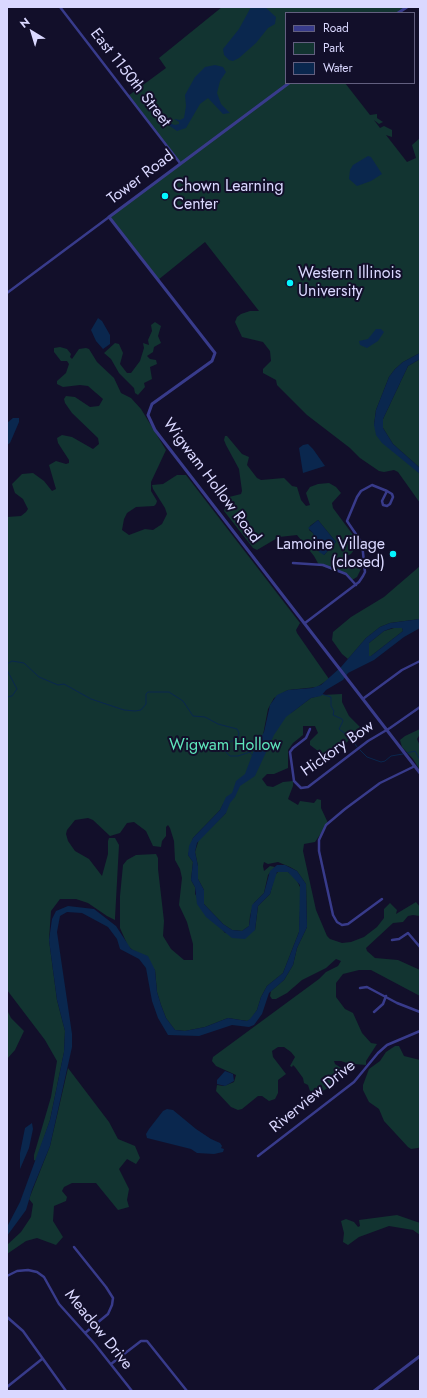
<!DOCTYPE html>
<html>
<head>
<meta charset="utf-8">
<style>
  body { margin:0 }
  #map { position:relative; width:427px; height:1398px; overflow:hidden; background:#120f2a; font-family:Jost,sans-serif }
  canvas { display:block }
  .frame { position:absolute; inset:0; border:8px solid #dad8ff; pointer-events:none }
  .legend { position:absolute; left:285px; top:12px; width:130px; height:72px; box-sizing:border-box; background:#120f2a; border:1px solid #625f7f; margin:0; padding:5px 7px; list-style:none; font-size:12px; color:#dad8ff }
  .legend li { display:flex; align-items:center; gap:8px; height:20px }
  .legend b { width:20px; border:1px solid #625f7f }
  .north { position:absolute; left:12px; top:12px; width:40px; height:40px; -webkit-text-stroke:3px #120f2a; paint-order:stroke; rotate:322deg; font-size:11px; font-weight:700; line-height:16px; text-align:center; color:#dad8ff }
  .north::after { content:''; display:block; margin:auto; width:14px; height:18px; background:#dad8ff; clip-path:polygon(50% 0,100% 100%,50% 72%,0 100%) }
</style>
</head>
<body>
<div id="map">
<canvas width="427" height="1398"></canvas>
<div class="frame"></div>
<ul class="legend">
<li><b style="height:5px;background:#383b8b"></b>Road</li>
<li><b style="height:11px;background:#123431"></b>Park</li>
<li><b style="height:11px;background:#0a274e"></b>Water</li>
</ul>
<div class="north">N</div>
</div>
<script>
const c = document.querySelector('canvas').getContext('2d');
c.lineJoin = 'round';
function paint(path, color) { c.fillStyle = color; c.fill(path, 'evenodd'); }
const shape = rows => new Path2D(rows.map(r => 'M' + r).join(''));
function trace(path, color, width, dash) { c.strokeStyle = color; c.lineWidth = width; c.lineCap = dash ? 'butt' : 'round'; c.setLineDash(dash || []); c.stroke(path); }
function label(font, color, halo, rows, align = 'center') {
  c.font = font + ' Jost,sans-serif'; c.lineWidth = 4; c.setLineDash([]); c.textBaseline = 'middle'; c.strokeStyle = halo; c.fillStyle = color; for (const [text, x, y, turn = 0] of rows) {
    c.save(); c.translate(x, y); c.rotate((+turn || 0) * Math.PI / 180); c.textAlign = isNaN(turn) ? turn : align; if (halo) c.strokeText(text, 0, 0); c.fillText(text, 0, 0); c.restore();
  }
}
const green = shape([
  [222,7,407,7,398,13,286,13,286,83,345,83,370,115,377,114,377,118,383,122,379,124,374,120,380,128,384,126,392,130,392,137,386,135,407,162,416,158,412,145,420,138,420,353,403,362,395,369,389,377,376,410,374,425,420,474,420,503,398,472,394,470,384,472,379,471,360,458,350,448,307,415,277,385,276,380,263,373,263,369,271,361,270,351,263,342,242,337,235,322,237,317,241,314,250,311,259,311,205,242,158,280,109,217,180,163,128,96,166,68,159,58],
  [155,322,161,326,158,336,161,343,154,347,153,352,147,356,150,359,156,360,157,364,150,367,152,379,144,383,145,387,138,395,135,393,134,388,119,373,111,359,104,353,115,343,119,344,123,353,120,364,127,373,131,373,140,361,144,348,143,343,149,345,148,340,152,331,151,325],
  [60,347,67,349,71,354,70,357,72,359,79,349,86,348,89,349,97,362,114,378,121,393,131,398,141,409,166,450,151,482,151,491,157,501,156,504,154,506,136,507,127,513,124,519,122,530,129,535,145,529,153,530,162,524,167,514,165,508,153,489,152,485,163,484,177,475,186,475,300,623,296,630,297,633,329,679,317,687,288,690,274,698,268,709,263,735,288,709,291,713,311,698,322,695,342,694,342,702,349,716,360,727,354,732,351,739,343,745,333,747,327,753,322,754,310,745,310,741,318,733,315,726,303,726,303,735,293,743,288,750,288,768,274,774,267,774,262,779,267,786,273,787,283,782,293,781,293,786,288,799,298,805,300,801,314,803,317,799,321,800,321,808,328,823,315,842,304,844,303,851,316,910,327,936,330,939,342,943,351,942,364,937,377,927,384,918,384,909,390,903,397,910,396,914,416,902,420,907,420,916,413,915,408,916,403,922,393,923,366,948,367,951,375,958,398,960,420,970,420,996,371,970,359,970,343,974,336,983,336,997,345,1009,353,1013,362,1033,371,1043,377,1044,366,1061,366,1065,354,1064,353,1065,341,1061,334,1061,335,1064,343,1069,343,1071,331,1081,330,1087,317,1094,310,1091,308,1085,304,1083,303,1078,295,1067,293,1065,292,1067,290,1066,295,1057,291,1052,284,1047,278,1047,272,1051,273,1057,286,1074,278,1080,278,1093,275,1099,269,1101,262,1096,258,1096,242,1109,238,1110,231,1107,216,1091,217,1085,224,1086,234,1082,236,1075,216,1066,212,1061,213,1057,319,979,326,972,338,966,341,961,336,959,326,968,302,980,287,993,276,999,272,999,270,996,271,991,284,980,293,965,297,948,307,927,306,884,297,871,290,867,278,862,268,864,264,862,263,866,264,871,270,866,275,867,268,875,264,893,254,903,250,916,249,926,242,931,232,930,223,924,204,904,204,890,198,879,198,866,195,852,199,839,226,813,223,804,220,810,193,838,188,855,193,862,191,880,195,887,195,894,225,933,255,930,258,906,270,894,275,875,279,871,288,872,295,877,301,889,299,932,283,973,267,986,261,997,257,1010,251,1019,247,1021,228,1018,205,1027,185,1031,175,1030,166,1018,161,1005,157,992,155,970,128,946,120,928,120,896,123,865,127,860,136,855,156,854,158,858,158,869,164,921,163,936,171,949,184,960,193,960,193,944,187,922,179,905,182,878,180,869,175,860,174,841,170,828,168,825,166,827,166,836,162,841,161,847,153,846,146,831,134,822,127,823,120,833,110,836,93,820,88,818,75,820,67,830,66,834,68,841,75,851,89,859,102,876,108,854,108,841,109,838,115,838,119,845,115,918,115,920,107,916,88,903,76,899,60,899,51,911,49,940,57,1000,65,1031,64,1052,50,1120,36,1161,34,1160,34,1155,51,1097,57,1061,45,1040,7,990,7,517,21,516,26,512,28,509,23,499,15,493,12,484,22,474,33,473,44,481,52,491,56,489,49,465,56,461,66,464,69,463,69,460,58,443,57,438,62,435,72,437,93,449,99,444,98,438,72,413,65,403,64,399,66,396,75,397,90,407,99,406,103,399,88,386,80,385,63,387,57,384,57,381,66,373,69,364,67,361,61,361,54,352,54,348],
  [420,359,420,468,393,444,383,428,383,419,408,366],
  [225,436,227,436,242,454,249,457,247,465,257,478,261,480,284,478,292,486,297,487,301,500,306,506,310,505,306,493,310,487,318,484,329,483,336,487,341,493,332,503,333,508,359,543,351,554,345,557,348,561,354,563,361,569,357,577,352,580,349,576,319,565,314,556,297,535,279,537,257,550,253,548,224,511,229,497,241,494,242,491,239,469,226,445,224,440],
  [318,520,336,542,324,555,318,546,313,533,309,530,310,526],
  [420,566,420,619,390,623,380,627,366,638,348,659,342,654,332,640,333,632,351,617,384,597],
  [394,628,402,628,403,631,371,656,369,656,369,643,384,631],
  [420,729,420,734,417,739,420,746,420,770,413,759,402,747,400,740,405,736],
  [7,1010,11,1018,24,1031,15,1050,7,1059],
  [395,1046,399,1046,404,1056,420,1060,420,1147,418,1148,411,1149,408,1147,384,1121,379,1109,369,1102,363,1090,363,1085,369,1069,380,1061,386,1052],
  [68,1068,109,1122,118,1139,135,1146,140,1158,136,1164,127,1159,119,1169,129,1189,127,1200,129,1207,118,1210,96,1183,72,1183,64,1187,62,1191,67,1197,66,1201,54,1206,53,1221,63,1237,56,1245,37,1238,26,1241,7,1254,7,1245,21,1232,31,1217,33,1204,29,1199,50,1146],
  [397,1215,420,1223,420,1235,413,1230,389,1226,359,1237,348,1245,343,1242,344,1233,341,1221,346,1219,354,1222,358,1227,360,1226,359,1220]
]);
const water = shape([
  [251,7,266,8,276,17,275,24,268,28,256,43,239,58,233,61,229,60,224,55,223,49,239,29],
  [215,65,223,67,226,72,220,81,217,93,221,104,230,113,223,114,208,98,200,104,186,128,177,131,167,124,163,124,166,122,175,125,179,124,179,122,174,119,180,120,184,118,186,106,185,95,195,77,205,67],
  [368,156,371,157,382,174,371,181,357,186,349,179,350,170,353,165],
  [98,318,102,321,110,335,110,344,103,349,96,341,91,330],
  [376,329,381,329,384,332,378,341,367,348,360,345,359,341,368,339],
  [420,353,420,359,408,366,383,419,383,428,393,444,420,468,420,474,382,443,376,435,374,425,376,410,389,377,395,369,403,362],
  [13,418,19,418,19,422,10,443,7,445,7,423],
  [303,445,308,444,313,449,325,466,303,473,299,448],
  [318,520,336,542,324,555,319,552,313,533,308,528],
  [420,619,420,628,404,637,374,660,348,673,343,680,326,690,321,696,311,698,286,717,274,735,255,776,240,786,235,797,230,803,226,813,197,843,195,852,198,866,198,879,204,890,204,904,223,924,232,930,242,931,249,926,252,905,264,893,270,871,277,865,285,865,297,871,306,884,307,927,297,948,293,965,284,980,269,993,262,1014,254,1025,249,1027,232,1025,199,1036,168,1035,158,1018,152,1001,146,968,139,959,120,949,117,939,108,927,82,913,67,912,60,916,57,932,72,1034,72,1047,50,1146,32,1190,26,1210,7,1236,7,1227,20,1202,50,1120,64,1052,65,1031,57,1000,49,940,52,919,56,911,68,906,94,909,116,926,131,949,148,956,155,970,157,992,161,1005,166,1018,175,1030,185,1031,205,1027,228,1018,247,1021,250,1019,257,1010,261,997,267,986,283,973,299,932,300,885,288,872,277,872,270,894,258,906,255,930,245,939,232,938,206,917,197,904,195,887,191,880,193,862,188,855,189,846,193,838,220,810,226,797,232,793,236,781,245,774,254,750,264,732,270,705,277,695,288,690,312,688,321,685,341,667,366,638,380,627,390,623],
  [392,628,402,628,403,631,371,656,369,656,369,643,384,631],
  [225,1071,233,1074,234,1081,225,1086,217,1084,217,1080],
  [167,1109,173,1110,196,1129,211,1139,220,1143,222,1146,221,1148,224,1149,223,1152,214,1154,197,1153,191,1149,147,1138,146,1134,149,1129,163,1111],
  [32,1123,33,1129,29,1148,20,1169,20,1153,25,1128]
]);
const stream = shape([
  [7,664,12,661,24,663,39,677,58,685,64,684,91,699,124,710,135,711,141,710,146,704,146,694,148,692,169,692,183,701,193,716,205,717,218,724,237,729,239,733,238,738,224,745,226,752,230,756,238,756,250,752,252,755],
  [7,670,17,689,12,696,7,697],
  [321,694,331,697,331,706,334,711,333,715,342,719,343,721,339,729,351,738,357,747],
  [360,750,367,757,381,762,385,761,391,756,403,754],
  [407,753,415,751,420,760]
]);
const minor = shape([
  [60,7,180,163],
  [7,293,109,217],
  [387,491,392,494,393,497,390,504,387,506,383,505,382,501,387,491],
  [293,563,323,565,346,574,356,585],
  [305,623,359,582,363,576,365,572,362,543,347,521,357,497,361,491,372,485,387,491],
  [364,698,402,670,420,661],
  [310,729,306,738,293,748,290,752,294,781,301,788,308,787,368,741,390,728,420,707],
  [382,899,348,924,342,925,337,922,333,915,319,851,319,840,326,825,345,809,380,783,415,766],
  [392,940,399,939,408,933,420,947],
  [360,988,367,987,397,1003,420,1012],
  [374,1012,383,1004,386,996],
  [258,1156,354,1082,378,1053,387,1045,420,1031],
  [74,1247,106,1287,113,1298,112,1305,108,1314,85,1333],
  [7,1276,17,1271,28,1270,37,1272,44,1277,59,1304,94,1343,132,1391],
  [7,1317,23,1331,66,1391],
  [111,1364,141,1341,147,1341,187,1391],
  [7,1387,42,1359]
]);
const tertiary = shape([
  [398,13,407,7],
  [289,83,109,217,215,353,212,361,152,404,148,415,155,430,420,773],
  [374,1391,420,1356]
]);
const markers = [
  [165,196,4,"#04f6ff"],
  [290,283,4,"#04f6ff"],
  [393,554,4,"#04f6ff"]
];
const streetNames = [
  ["East 1150th Street",130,78,52],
  ["Tower Road",141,178,-37],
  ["Wigwam Hollow Road",211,481,53],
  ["Hickory Bow",338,749,-35],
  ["Riverview Drive",313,1097,-39],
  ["Meadow Drive",98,1330,51]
];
const poiNames = [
  ["Chown Learning",173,187],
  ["Center",173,205],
  ["Western Illinois",298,274],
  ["University",298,292],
  ["Lamoine Village",385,545,"right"],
  ["(closed)",385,563,"right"]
];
const parkNames = [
  ["Wigwam Hollow",225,746]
];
paint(green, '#123431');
paint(water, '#0a274e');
trace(stream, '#0a274e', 1);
trace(minor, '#383b8b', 2.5);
trace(tertiary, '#383b8b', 3);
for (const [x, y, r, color] of markers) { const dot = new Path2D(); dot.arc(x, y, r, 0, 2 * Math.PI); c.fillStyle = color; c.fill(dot); trace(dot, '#120f2a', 1.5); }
label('16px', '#dad8ff', '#120f2a', streetNames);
label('16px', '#dad8ff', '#120f2a', poiNames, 'left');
label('16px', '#5ee5bb', '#120f2a', parkNames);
</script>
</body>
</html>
